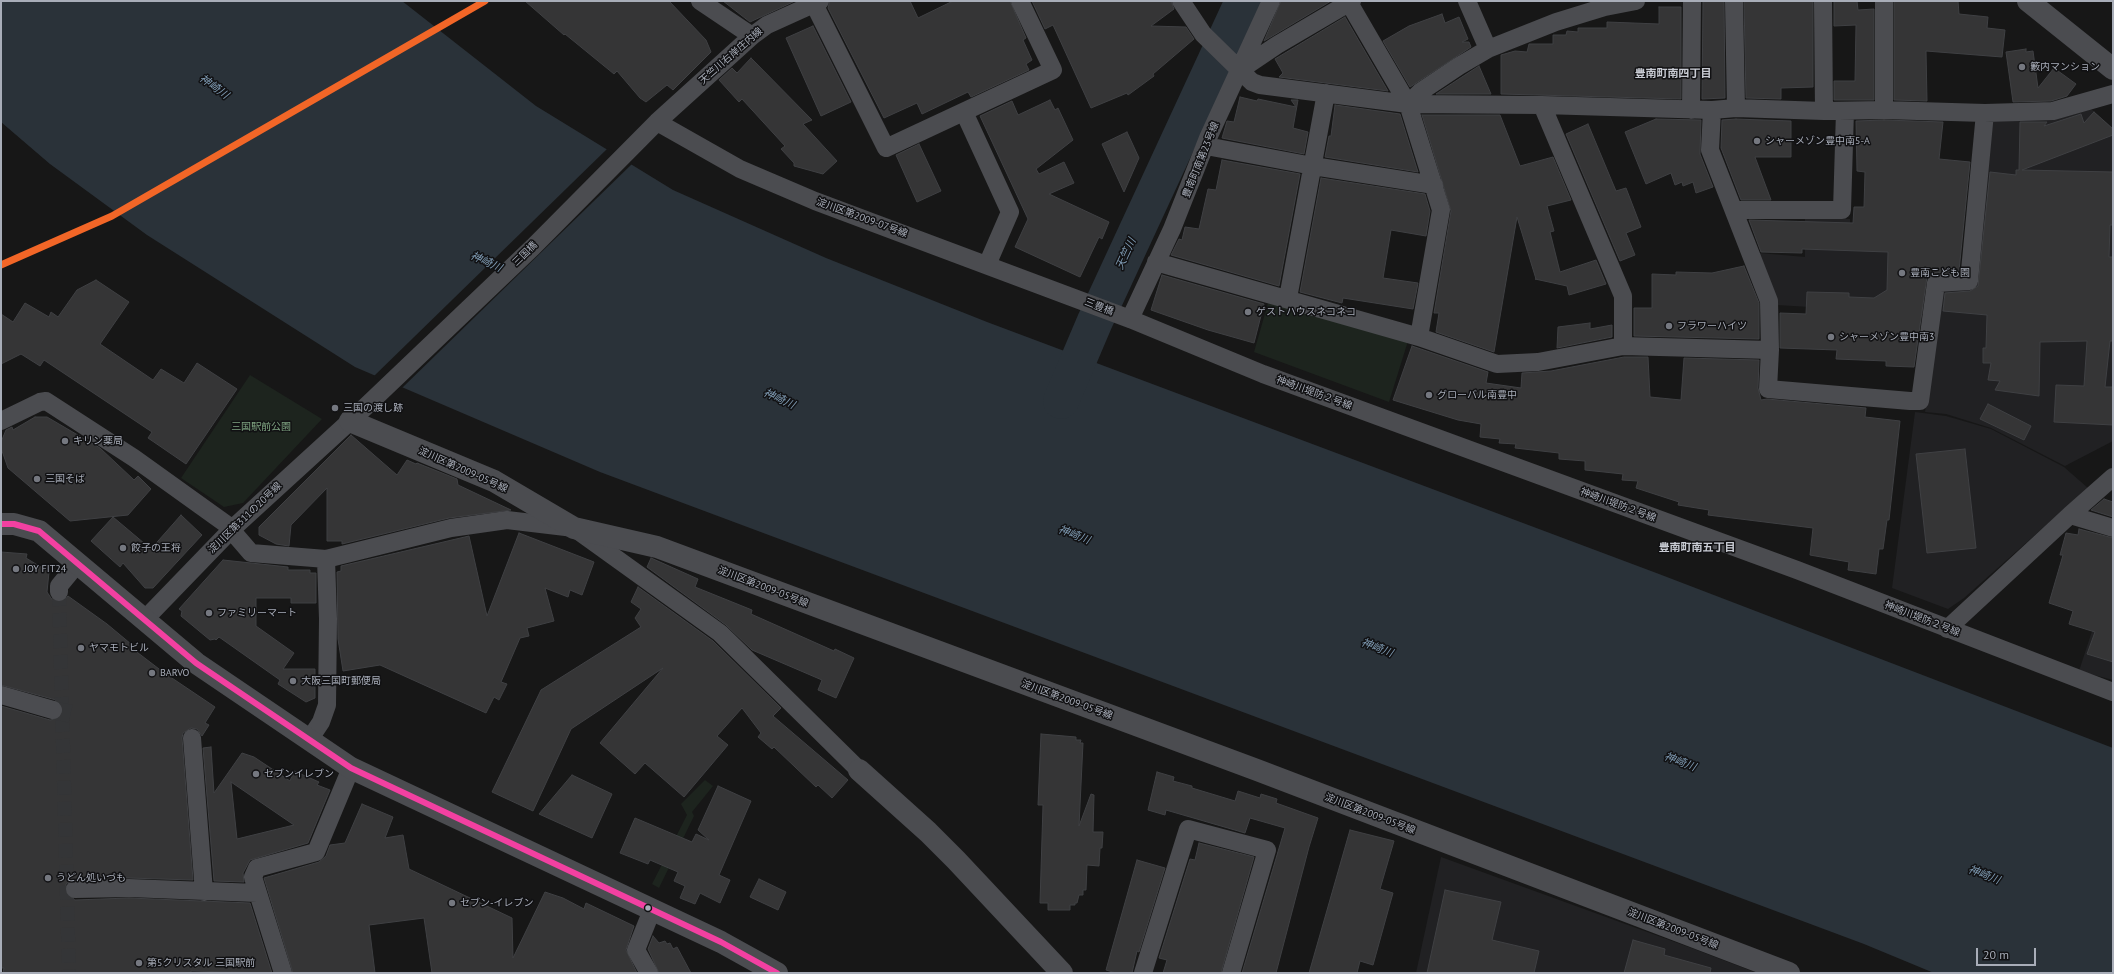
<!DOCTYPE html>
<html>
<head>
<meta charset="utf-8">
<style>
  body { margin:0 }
  #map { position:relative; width:2114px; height:974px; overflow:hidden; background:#171717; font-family:"PT Sans",sans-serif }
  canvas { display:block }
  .frame { position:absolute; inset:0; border:2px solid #a8adb8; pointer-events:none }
  .scale { position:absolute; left:1976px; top:948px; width:60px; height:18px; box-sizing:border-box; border:2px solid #a8adb8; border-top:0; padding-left:5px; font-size:12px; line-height:14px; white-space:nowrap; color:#a8adb8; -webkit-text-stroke:3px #111113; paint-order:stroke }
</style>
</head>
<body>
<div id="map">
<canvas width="2114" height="974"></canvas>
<div class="frame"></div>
<div class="scale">20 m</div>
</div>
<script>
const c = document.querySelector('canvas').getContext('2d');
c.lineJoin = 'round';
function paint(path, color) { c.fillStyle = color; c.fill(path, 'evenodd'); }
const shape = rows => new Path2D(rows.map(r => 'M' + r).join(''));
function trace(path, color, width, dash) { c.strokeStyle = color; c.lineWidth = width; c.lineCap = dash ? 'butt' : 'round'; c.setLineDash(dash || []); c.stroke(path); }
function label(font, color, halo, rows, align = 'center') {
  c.font = font + ' "PT Sans","Noto Sans JP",sans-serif'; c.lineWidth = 3; c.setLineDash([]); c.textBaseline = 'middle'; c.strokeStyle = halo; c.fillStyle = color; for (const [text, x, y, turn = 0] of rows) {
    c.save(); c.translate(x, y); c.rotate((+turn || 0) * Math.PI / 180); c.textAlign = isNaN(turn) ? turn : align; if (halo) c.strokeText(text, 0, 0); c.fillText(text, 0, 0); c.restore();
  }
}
const built = shape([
  [2090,108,2113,128,2113,441,2065,466,1991,428,1946,414,1925,412,1940,295,1948,287,1976,288,1979,276,1973,273,1991,121],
  [1805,217,1850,219,1850,235,1929,238,1923,314,1777,305,1759,253,1805,257],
  [1915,412,1946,416,1991,429,2064,467,2088,488,1964,598,1948,609,1892,588],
  [2108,582,2113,583,2113,680,2079,671],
  [1441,857,1694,949,1757,973,1416,973]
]);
const green = shape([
  [1268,303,1408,341,1389,402,1254,352],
  [250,375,322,419,243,503,224,507,181,478],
  [705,780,713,786,692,812,694,816,659,888,652,884,687,815,681,804]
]);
const water = shape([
  [1,1,402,1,536,106,673,190,826,258,987,322,1659,574,2113,748,2113,973,1934,973,1864,944,600,472,355,367,147,235,50,164,1,122]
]);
const pier = shape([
  [608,148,633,163,401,389,373,377]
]);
const river = shape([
  [1061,401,1095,321,1243,1]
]);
const building = shape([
  [525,1,669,1,706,40,711,52,673,90,667,85,646,102,640,98,617,71,614,74,565,34,564,35,525,1],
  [723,1,795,1,750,22,723,1],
  [830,1,910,1,918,18,953,1,1010,1,1026,38,1023,40,1032,60,1026,64,1029,70,971,97,968,92,922,114,917,103,884,118,828,8,830,1],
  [1032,1,1171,1,1174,9,1151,26,1186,27,1194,39,1153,74,1154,76,1128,95,1127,93,1091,108,1053,25,1045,29,1032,1],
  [1281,1,1331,1,1264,41,1281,1],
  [1703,1,1724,1,1725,98,1702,99,1703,1],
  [1744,1,1813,1,1813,87,1781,88,1781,99,1746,98,1744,1],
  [1834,1,1857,1,1858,10,1874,9,1874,100,1834,100,1834,81,1855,81,1856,25,1834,26,1834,1],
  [1894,1,1958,1,1959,14,1988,17,1987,28,2005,30,2002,57,1926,51,1927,101,1894,100,1894,1],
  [1659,7,1681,7,1681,99,1501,94,1501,55,1515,51,1527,52,1529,44,1553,44,1553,35,1566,35,1567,31,1578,32,1578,28,1607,28,1607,22,1659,24,1659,7],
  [1442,14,1445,23,1459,17,1468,39,1462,42,1469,42,1471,47,1410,87,1383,41,1409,26,1442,14],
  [1345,17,1388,91,1279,77,1283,73,1275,59,1345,17],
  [813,26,851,102,821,116,786,38,813,26],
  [2026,49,2026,52,2033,51,2038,88,2054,68,2076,84,2067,96,2051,101,2013,102,2006,52,2026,49],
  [751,58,812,120,803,124,837,161,823,174,794,166,794,163,781,149,785,146,742,99,739,102,719,80,732,68,737,73,751,58],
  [1479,66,1491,94,1436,94,1465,75,1479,66],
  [1240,97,1257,101,1258,99,1296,107,1291,100,1298,100,1293,128,1308,132,1304,154,1222,138,1227,121,1234,122,1240,97],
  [1050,100,1055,110,1058,108,1073,140,1036,169,1039,174,1064,162,1074,183,1049,194,1109,222,1102,239,1099,237,1080,277,1015,247,1028,219,980,116,1012,101,1018,115,1050,100],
  [1335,105,1400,114,1418,172,1325,157,1329,136,1331,136,1335,105],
  [2094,112,2113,129,2113,135,2022,170,2113,172,2113,225,2110,225,2109,257,2113,257,2113,341,2110,341,2105,387,2113,387,2113,425,2054,422,2056,385,2084,386,2087,341,2040,342,2039,396,1995,390,2000,381,1988,380,1991,363,1983,363,1983,348,1986,348,1987,315,1943,311,1945,293,1970,291,1978,286,1990,172,2016,175,2016,170,2019,170,2020,122,2047,122,2044,126,2081,114,2084,123,2094,112],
  [1422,115,1500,115,1520,166,1553,157,1571,200,1547,206,1554,231,1550,232,1560,272,1596,260,1606,284,1569,295,1567,286,1535,279,1536,279,1517,217,1494,352,1436,332,1439,313,1434,313,1451,211,1422,115],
  [1656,119,1701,120,1700,154,1713,187,1696,193,1693,182,1683,186,1682,182,1675,185,1671,173,1646,184,1625,132,1656,119],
  [1736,119,1791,121,1791,157,1755,157,1771,200,1741,200,1721,148,1722,120,1736,119],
  [1884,120,1943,122,1939,159,1970,162,1959,271,1935,273,1927,277,1914,367,1886,366,1886,361,1836,359,1837,350,1780,348,1780,313,1806,314,1807,292,1849,293,1849,297,1874,298,1887,290,1888,252,1802,249,1802,253,1761,252,1749,220,1853,223,1854,207,1864,207,1865,172,1857,171,1856,121,1884,120],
  [1588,124,1616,191,1626,188,1641,227,1626,233,1635,255,1620,261,1566,134,1588,124],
  [1127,132,1139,158,1124,192,1102,144,1127,132],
  [919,144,941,191,917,202,896,155,919,144],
  [1222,160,1300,174,1279,286,1171,255,1179,239,1182,240,1185,227,1199,229,1208,189,1216,190,1222,160],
  [1321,178,1425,194,1430,211,1426,236,1391,230,1383,278,1418,283,1413,309,1343,298,1342,303,1300,292,1321,178],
  [1744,266,1759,303,1759,339,1634,336,1634,308,1652,308,1652,274,1676,275,1676,272,1712,273,1744,266],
  [1162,275,1264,304,1254,343,1208,330,1151,310,1162,275],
  [96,280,129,302,100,344,153,380,161,369,184,383,197,363,237,389,186,464,148,438,152,432,44,360,40,366,21,354,1,364,1,314,13,322,25,303,49,317,51,312,58,317,77,290,96,280],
  [1590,323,1590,329,1612,325,1612,337,1557,348,1558,327,1590,323],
  [1412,346,1488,372,1486,383,1521,388,1522,373,1551,371,1624,357,1648,357,1650,397,1681,400,1684,358,1759,360,1758,388,1761,400,1767,399,1866,408,1865,417,1900,421,1889,520,1887,520,1883,549,1879,549,1876,574,1848,570,1849,562,1810,555,1813,528,1708,515,1709,510,1678,505,1679,502,1636,488,1638,481,1622,480,1623,474,1585,470,1585,461,1559,459,1559,453,1515,448,1516,444,1499,443,1500,439,1480,437,1481,424,1458,420,1393,400,1412,346],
  [1988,404,2031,426,2024,440,1980,419,1988,404],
  [35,417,47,417,100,448,134,480,138,476,151,489,128,515,70,521,8,468,1,448,1,442,6,430,12,427,13,430,35,417],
  [351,435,397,475,407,460,416,464,417,463,457,479,458,485,511,510,449,518,342,544,342,541,327,541,327,488,291,525,289,546,276,544,259,535,259,527,351,435],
  [1965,449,1976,548,1927,553,1916,454,1965,449],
  [2104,499,2113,502,2113,517,2091,510,2104,499],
  [181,515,202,535,153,588,145,588,123,563,120,567,91,541,113,517,151,549,181,515],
  [2079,529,2113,538,2113,662,2087,654,2095,632,2069,624,2073,611,2049,603,2063,555,2060,555,2066,533,2078,535,2079,529],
  [519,533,594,562,582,595,570,590,568,597,545,588,554,621,527,628,529,636,520,638,501,682,507,684,499,700,494,697,486,713,380,665,343,671,338,639,337,572,341,571,341,566,469,536,487,616,519,533],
  [1,552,27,554,26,558,49,572,47,592,53,601,64,601,68,596,107,624,131,644,129,646,163,672,215,707,205,723,209,725,202,736,197,729,191,728,183,733,182,738,193,880,129,878,75,878,66,884,66,895,75,900,129,898,250,903,272,973,191,971,191,973,3,973,4,968,1,968,1,706,50,720,60,718,63,708,61,703,56,700,1,685,1,552],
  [651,558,698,579,695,587,752,610,751,614,834,651,835,649,854,658,836,698,818,690,822,680,752,650,726,625,647,567,651,558],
  [223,560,288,567,288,570,310,570,310,573,316,573,316,603,291,603,291,598,256,598,256,626,294,653,283,669,315,669,315,698,306,702,278,684,280,680,219,637,216,640,215,639,210,640,181,616,182,611,179,609,223,560],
  [638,587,713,641,781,708,773,716,848,780,832,798,818,785,816,787,774,747,772,749,758,737,761,733,742,708,717,736,728,745,684,797,645,763,635,774,600,743,663,668,571,729,533,811,492,792,541,690,641,627,635,618,641,609,631,602,638,587],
  [1041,734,1076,737,1076,740,1081,740,1080,743,1083,743,1079,826,1091,794,1094,795,1093,832,1103,832,1102,848,1100,848,1099,866,1087,865,1086,890,1083,890,1083,895,1079,895,1077,903,1075,903,1075,905,1070,905,1070,910,1048,910,1048,903,1040,903,1043,805,1038,805,1041,734],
  [211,747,214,793,242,753,254,757,290,781,294,771,319,782,317,785,330,790,308,843,250,860,243,873,244,882,214,881,203,748,211,747],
  [231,782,294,825,237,839,231,782],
  [1157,772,1174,777,1173,781,1192,786,1192,788,1235,801,1238,791,1260,798,1261,794,1277,799,1276,803,1318,818,1309,847,1276,973,1242,973,1285,828,1250,818,1245,833,1166,810,1165,815,1148,810,1157,772],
  [572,775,612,794,592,838,539,814,572,775],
  [718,786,751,801,719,875,730,880,720,903,700,893,695,904,680,898,685,886,674,881,678,872,650,860,648,864,620,853,635,818,692,842,696,834,709,840,698,830,718,786],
  [362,804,393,817,385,838,403,835,409,869,512,918,513,958,545,892,563,898,584,909,586,903,634,926,626,950,637,973,432,973,424,918,369,925,375,973,293,973,264,878,319,862,326,856,330,845,345,843,362,804],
  [1350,830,1394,841,1380,889,1393,893,1373,965,1360,961,1357,973,1309,973,1350,830],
  [1199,843,1254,857,1221,973,1163,973,1167,960,1159,958,1190,859,1195,860,1199,843],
  [1137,860,1165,868,1139,952,1137,951,1132,973,1116,973,1106,970,1137,860],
  [759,879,786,892,778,910,750,897,759,879],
  [1445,890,1501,902,1492,940,1539,951,1534,973,1427,973,1445,890],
  [653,936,659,943,665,941,667,944,670,943,673,949,677,947,691,973,659,973,648,949,653,936],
  [1633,940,1665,949,1664,955,1711,968,1710,973,1624,973,1633,940]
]);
const pedestrianTunnel = shape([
  [59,592,69,973]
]);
const minorTunnel = shape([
  [53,710,71,714]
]);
const minor = shape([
  [700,1,752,36],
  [1181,1,1203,34,1252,82,1260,85,1408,104,1542,105,1712,110,1736,108,1824,111,1884,110,1985,113,2053,111,2113,94],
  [1348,1,1408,104,1441,210,1419,337],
  [1467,1,1488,49],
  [1734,1,1736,108],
  [1823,1,1824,111],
  [1884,1,1884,110],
  [814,4,886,148,1053,70,1020,1],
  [1240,70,1277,45,1352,1],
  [1408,104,1420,92,1459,66,1488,49,1556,22,1605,7,1636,1],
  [1542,105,1623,296,1623,346],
  [1691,110,1692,1],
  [1712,110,1710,150,1769,301,1770,350,1768,389,1910,401,1920,401,1936,283,1969,281,1985,113],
  [964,112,1010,212,987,265],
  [657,122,740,169,815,201,1130,319,1263,374,1797,570,2113,692],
  [1206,146,1313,166,1434,185],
  [1734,210,1842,210,1845,111],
  [1156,262,1419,337,1497,364,1538,362,1623,346,1770,350],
  [1288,298,1326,93],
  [1130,319,1172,229,1208,138,1271,1],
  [1,421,40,402,46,401,134,458,226,524,251,553,326,559,451,528,507,520,574,528,720,633,859,770],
  [2070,515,2113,528],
  [59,592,59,586,78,563],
  [145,619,232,529,360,412,533,247,657,122,752,36,767,25,820,1],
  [1947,629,2070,515,2113,477],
  [1,695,53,710],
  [192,738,204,892],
  [309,740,321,722,327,705,328,619,326,559],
  [75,889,129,888,257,893],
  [283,973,253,877,257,868,316,852,351,768],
  [649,973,636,950,652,910],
  [1143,973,1188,829,1267,850,1231,973]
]);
const tertiary = shape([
  [2028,1,2113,69],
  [350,421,494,481,574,528,657,547,1257,770,1789,973],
  [1,524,14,524,39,531,196,663,351,768,721,942,777,973],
  [859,770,928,832,956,860,1062,973]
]);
const bus1 = shape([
  [1,524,14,524,39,531,196,663,351,768,721,942,777,973]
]);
const rail1 = shape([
  [1,265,112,216,485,1]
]);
const markers = [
  [2022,67,4,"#757880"],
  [1757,141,4,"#757880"],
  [1902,273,4,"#757880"],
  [1248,312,4,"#757880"],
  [1669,326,4,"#757880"],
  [1831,337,4,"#757880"],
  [1429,395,4,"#757880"],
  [335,408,4,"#757880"],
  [65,441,4,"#757880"],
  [37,479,4,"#757880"],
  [123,548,4,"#757880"],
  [16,569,4,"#757880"],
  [209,613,4,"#757880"],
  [81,648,4,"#757880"],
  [152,673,4,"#757880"],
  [293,681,4,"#757880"],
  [256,774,4,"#757880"],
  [48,878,4,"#757880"],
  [452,903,4,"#757880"],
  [648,908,3.5,"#a8adb8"],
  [139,963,4,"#757880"]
];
const streetNames = [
  ["天竺川右岸庄内線",731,56,-41],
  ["豊南町南第23号線",1201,160,-68],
  ["淀川区第2009-07号線",862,218,20],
  ["三国橋",525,254,-44],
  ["三豊橋",1099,307,21],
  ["神崎川堤防２号線",1314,393,20],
  ["淀川区第2009-05号線",463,470,24],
  ["神崎川堤防２号線",1618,505,20],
  ["淀川区第311の20号線",245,518,-44],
  ["淀川区第2009-05号線",763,587,21],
  ["神崎川堤防２号線",1922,619,21],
  ["淀川区第2009-05号線",1067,700,20],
  ["淀川区第2009-05号線",1370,814,21],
  ["淀川区第2009-05号線",1673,929,21]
];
const poiNames = [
  ["籔内マンション",2030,67],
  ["シャーメゾン豊中南5-A",1765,141],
  ["豊南こども園",1910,273],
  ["ゲストハウスネコネコ",1256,312],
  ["フラワーハイツ",1677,326],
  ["シャーメゾン豊中南3",1839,337],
  ["グローバル南豊中",1437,395],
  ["三国の渡し跡",343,408],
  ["キリン薬局",73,441],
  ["三国そば",45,479],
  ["餃子の王将",131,548],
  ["JOY FIT24",24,569],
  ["ファミリーマート",217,613],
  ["ヤマモトビル",89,648],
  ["BARVO",160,673],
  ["大阪三国町郵便局",301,681],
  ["セブンイレブン",264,774],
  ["うどん処いづも",56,878],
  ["セブン-イレブン",460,903],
  ["第5クリスタル 三国駅前",147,963]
];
const parkNames = [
  ["三国駅前公園",261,427]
];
const neighbourhoodNames = [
  ["豊南町南四丁目",1673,74],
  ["豊南町南五丁目",1697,548]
];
const waterNames = [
  ["神崎川",214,87,36],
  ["天竺川",1126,254,-65],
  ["神崎川",486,262,25],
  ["神崎川",779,399,25],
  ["神崎川",1074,535,21],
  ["神崎川",1377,648,21],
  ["神崎川",1680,762,21],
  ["神崎川",1984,875,21]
];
paint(built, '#212123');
paint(green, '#1d241e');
paint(water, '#2a3239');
paint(pier, '#171717');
trace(river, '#2a3239', 36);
paint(building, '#353536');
trace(building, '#3f4043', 1);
trace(pedestrianTunnel, '#343537', 14, [14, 7]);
trace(minorTunnel, '#343537', 18, [18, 9]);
trace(minor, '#4b4c50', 18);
trace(tertiary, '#4b4c50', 22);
trace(bus1, '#f240a1', 6);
trace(rail1, '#f26627', 7);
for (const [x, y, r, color] of markers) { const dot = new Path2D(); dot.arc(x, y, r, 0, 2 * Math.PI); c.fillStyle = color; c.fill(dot); trace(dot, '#111113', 1.5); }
label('10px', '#a8adb8', '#111113', streetNames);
label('10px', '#a8adb8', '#111113', poiNames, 'left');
label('10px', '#7fa381', '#111113', parkNames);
label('bold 11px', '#c9ccd4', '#111113', neighbourhoodNames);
label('italic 11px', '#7f9bb3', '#111113', waterNames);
</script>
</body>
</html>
